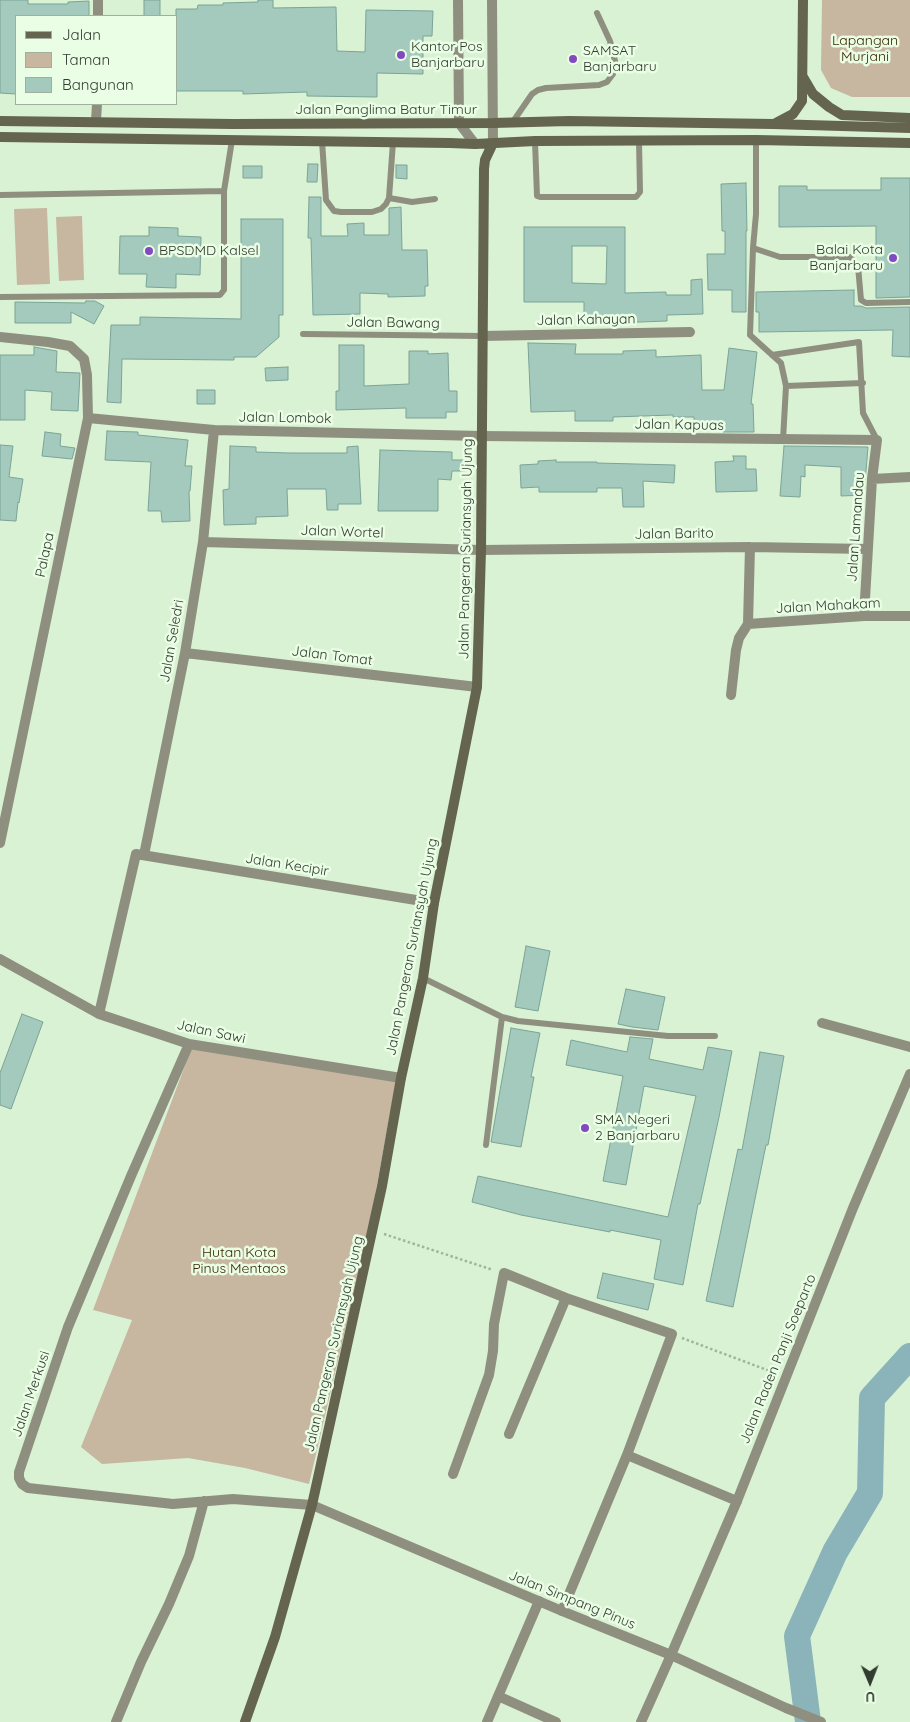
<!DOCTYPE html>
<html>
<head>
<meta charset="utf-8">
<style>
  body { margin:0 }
  #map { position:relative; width:910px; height:1722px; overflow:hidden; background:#d9f2d4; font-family:Quicksand,sans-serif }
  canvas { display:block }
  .legend { position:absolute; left:15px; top:15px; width:162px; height:90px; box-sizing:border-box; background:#eafde5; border:1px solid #a0b09d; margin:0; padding:6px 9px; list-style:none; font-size:15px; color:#323c30 }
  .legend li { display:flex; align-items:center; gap:10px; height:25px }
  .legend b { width:25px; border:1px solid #a0b09d }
  .north { position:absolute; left:845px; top:1657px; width:50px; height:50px; -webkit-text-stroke:4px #eafde5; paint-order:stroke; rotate:179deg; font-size:14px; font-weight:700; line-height:20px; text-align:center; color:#323c30 }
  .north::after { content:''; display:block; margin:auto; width:18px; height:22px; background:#323c30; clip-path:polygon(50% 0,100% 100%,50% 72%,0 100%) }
</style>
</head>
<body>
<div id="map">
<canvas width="910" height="1722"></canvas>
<ul class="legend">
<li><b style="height:6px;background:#64644f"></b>Jalan</li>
<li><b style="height:14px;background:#c7b6a0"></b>Taman</li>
<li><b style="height:14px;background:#a3cabd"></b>Bangunan</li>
</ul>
<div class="north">U</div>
</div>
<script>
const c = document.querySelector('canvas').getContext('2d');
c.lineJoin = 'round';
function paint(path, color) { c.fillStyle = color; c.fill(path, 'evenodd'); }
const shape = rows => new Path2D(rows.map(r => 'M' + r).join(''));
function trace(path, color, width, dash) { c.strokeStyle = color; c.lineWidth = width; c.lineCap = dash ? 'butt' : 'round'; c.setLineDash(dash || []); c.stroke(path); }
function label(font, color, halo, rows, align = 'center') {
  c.font = font + ' Quicksand,sans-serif'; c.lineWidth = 5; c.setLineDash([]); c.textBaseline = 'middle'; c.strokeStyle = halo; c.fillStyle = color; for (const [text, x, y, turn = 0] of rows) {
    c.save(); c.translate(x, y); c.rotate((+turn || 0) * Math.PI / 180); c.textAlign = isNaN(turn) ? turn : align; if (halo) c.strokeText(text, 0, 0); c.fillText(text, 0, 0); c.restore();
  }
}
const green = shape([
  [822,0,910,0,910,97,852,97,831,88,821,70],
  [47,208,50,284,17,285,14,209],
  [82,216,84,280,59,281,56,217],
  [192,1047,396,1081,369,1228,309,1484,245,1468,188,1458,102,1464,81,1447,132,1320,93,1310]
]);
const river = shape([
  [808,1722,797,1636,835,1552,870,1493,872,1398,910,1356]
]);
const building = shape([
  [0,0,28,0,28,4,68,4,68,2,89,1,89,16,16,16,16,94,0,93,0,0],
  [144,0,160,0,160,16,144,16,144,0],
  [258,0,273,0,273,8,336,7,337,51,365,52,366,10,433,11,432,36,423,36,423,74,377,73,377,97,307,96,307,92,243,94,243,91,176,91,176,9,197,9,198,5,223,5,223,3,258,2,258,0],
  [308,164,318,164,317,182,307,182,308,164],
  [396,165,407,165,407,179,396,178,396,165],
  [243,166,262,166,262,178,243,178,243,166],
  [881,178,910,178,910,297,876,298,876,226,779,227,779,186,807,186,807,190,881,190,881,178],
  [746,183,747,231,746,231,746,312,732,312,732,290,708,290,707,254,725,254,725,231,722,231,721,184,746,183],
  [309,197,321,197,321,236,348,236,347,224,364,223,364,235,389,235,389,208,401,207,402,250,427,250,428,286,425,286,425,296,388,297,388,294,360,293,360,314,313,315,311,238,308,238,309,197],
  [241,219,283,219,283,315,279,315,279,337,256,357,234,357,234,360,122,359,121,403,107,402,111,325,140,325,140,317,241,319,241,219],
  [149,227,178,228,178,236,201,237,200,275,176,274,176,288,146,287,147,274,119,274,120,236,149,236,149,227],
  [524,227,625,227,625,293,666,292,666,295,691,295,691,280,702,279,703,314,667,315,667,321,584,324,584,302,524,302,524,227],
  [572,246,607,246,606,284,572,283,572,246],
  [854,290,854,306,861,306,866,308,910,307,910,357,892,356,893,330,759,332,759,312,756,312,756,292,854,290],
  [86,301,95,301,104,306,94,324,71,312,71,323,15,323,15,302,85,303,86,301],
  [528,343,576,344,575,354,623,354,623,351,656,350,656,357,701,355,702,390,724,390,729,348,757,352,751,404,753,404,754,432,723,432,723,422,694,422,694,417,673,417,673,415,613,417,613,421,575,421,575,411,531,412,528,343],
  [339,345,364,345,364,386,409,384,409,351,428,351,428,354,448,353,449,391,457,391,457,412,446,412,446,418,406,418,406,408,336,410,336,391,339,391,339,345],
  [34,347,57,351,56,372,80,373,78,411,51,410,52,392,25,390,25,420,0,420,0,355,34,355,34,347],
  [288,367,288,380,266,381,265,368,288,367],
  [197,390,215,390,215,404,197,404,197,390],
  [107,431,138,432,138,435,188,440,185,466,192,466,190,491,189,491,190,521,162,522,161,511,148,511,151,462,105,460,107,431],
  [45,432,61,434,60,446,75,448,72,459,42,456,45,432],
  [0,445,13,446,9,477,23,479,19,503,18,502,16,521,0,520,0,445],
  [230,446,256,447,256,452,290,453,347,453,347,447,358,446,361,504,338,504,338,510,327,510,326,489,287,489,288,516,256,517,256,524,224,525,223,490,229,489,230,446],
  [784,446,868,447,864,495,841,496,841,467,805,465,805,477,801,476,800,497,780,496,784,446],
  [380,450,452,452,452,460,465,460,465,471,452,471,451,480,438,479,438,511,378,511,380,450],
  [733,456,746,456,746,469,756,469,757,491,716,492,715,462,734,461,733,456],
  [556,460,556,462,597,462,597,463,675,465,674,483,643,481,644,507,623,507,622,488,597,488,597,492,539,492,539,487,521,488,520,465,538,464,538,461,556,460],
  [526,946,550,951,538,1011,515,1007,526,946],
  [626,989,665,997,658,1030,632,1027,618,1024,626,989],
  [22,1014,43,1022,11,1109,0,1105,0,1073,22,1014],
  [511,1028,540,1033,531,1077,534,1077,521,1147,491,1142,511,1028],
  [630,1037,653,1039,649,1059,703,1070,708,1047,732,1051,719,1117,700,1204,698,1204,683,1285,654,1279,661,1240,610,1230,610,1232,521,1215,472,1202,478,1176,668,1217,696,1096,644,1086,626,1185,603,1181,623,1076,566,1065,571,1040,627,1052,630,1037],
  [760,1052,784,1056,768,1145,766,1145,733,1307,706,1301,738,1149,742,1150,760,1052],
  [603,1273,654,1284,648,1310,597,1298,603,1273]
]);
const path = shape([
  [384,1234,493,1270],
  [682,1338,775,1373]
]);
const service = shape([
  [512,123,532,94,538,90,546,88,599,85,607,82,613,74,615,61,610,41,597,13],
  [756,140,756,214,753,248,780,257,850,257,858,266,861,300,866,303,910,302],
  [322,141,326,200,334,211,341,212,372,212,381,209,386,204,389,198,393,142],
  [535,141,537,196,540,197,636,197,640,192,639,140],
  [0,195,224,191],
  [389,198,412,202,435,199],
  [753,248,750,335,781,363,786,386,783,440],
  [0,297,220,295,224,290,224,191,232,140],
  [303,334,483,336],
  [772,355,859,342,863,413,877,440],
  [786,386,863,383],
  [423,978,502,1017,518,1021,668,1036,715,1036],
  [486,1145,502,1017]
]);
const minor = shape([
  [98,16,98,0],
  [96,121,97,104],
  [483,336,690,332],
  [0,337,48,342,70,346,84,359,87,375,88,418,0,843],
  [88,418,214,430,482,436,877,440,872,479,864,616],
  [872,479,910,477],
  [203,542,481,550,750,547,867,549],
  [748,624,864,616,910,616],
  [185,653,477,687],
  [731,695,736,650,739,638,748,624,750,547],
  [144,855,185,653,203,542,214,430],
  [0,959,99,1014,189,1044,401,1078],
  [99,1014,136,854,434,903],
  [822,1023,910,1047],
  [189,1044,131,1176,68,1327,19,1472,19,1478,22,1484,28,1488,173,1504,233,1499,312,1505],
  [509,1434,566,1298],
  [627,1455,737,1501],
  [453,1474,489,1375,493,1351,494,1324,504,1273,566,1298,672,1334,627,1455,562,1611],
  [498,1696,556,1722],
  [116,1722,141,1662,169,1604,189,1556,204,1501],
  [487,1722,539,1601],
  [641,1722,671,1655]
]);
const tertiary = shape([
  [458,0,459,123,475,144],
  [492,0,493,143],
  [312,1505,562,1611,671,1655,786,1708,821,1722],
  [671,1655,737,1501,853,1208,910,1074]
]);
const secondary = shape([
  [803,77,813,94,829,107,842,115,910,118],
  [0,121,233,124,493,123,569,121,773,124,910,128],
  [776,123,793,114,802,101,803,0],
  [0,137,450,143,475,144,535,141,756,140,910,143],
  [245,1722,275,1637,312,1505,382,1186,401,1078,423,978,434,903,477,687,481,550,484,169,485,160,493,143]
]);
const markers = [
  [401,55,5,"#8349c0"],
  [573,59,5,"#8349c0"],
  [149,251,5,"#8349c0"],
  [893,258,5,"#8349c0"],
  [585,1128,5,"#8349c0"]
];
const parkNames = [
  ["Lapangan",865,41],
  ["Murjani",865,57],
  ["Hutan Kota",239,1253],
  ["Pinus Mentaos",239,1269]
];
const poiNames = [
  ["Kantor Pos",411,47],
  ["Banjarbaru",411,63],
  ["SAMSAT",583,51],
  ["Banjarbaru",583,67],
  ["Balai Kota",883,250,"right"],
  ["Banjarbaru",883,266,"right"],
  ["BPSDMD Kalsel",159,251],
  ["SMA Negeri",595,1120],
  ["2 Banjarbaru",595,1136]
];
const streetNames = [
  ["Jalan Panglima Batur Timur",386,110],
  ["Jalan Kahayan",586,320,-1],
  ["Jalan Bawang",393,323,1],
  ["Jalan Lombok",285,418,1],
  ["Jalan Kapuas",679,425,1],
  ["Jalan Lamandau",856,527,-86],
  ["Jalan Wortel",342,532,2],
  ["Jalan Barito",674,534,-1],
  ["Jalan Pangeran Suriansyah Ujung",466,549,-89],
  ["Palapa",45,555,-78],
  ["Jalan Mahakam",828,606,-3],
  ["Jalan Seledri",172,641,-80],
  ["Jalan Tomat",332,656,7],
  ["Jalan Kecipir",287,865,9],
  ["Jalan Pangeran Suriansyah Ujung",412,947,-79],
  ["Jalan Sawi",211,1032,12],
  ["Jalan Pangeran Suriansyah Ujung",334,1344,-77],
  ["Jalan Raden Panji Soeparto",778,1359,-68],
  ["Jalan Merkusi",31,1394,-71],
  ["Jalan Simpang Pinus",572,1600,22]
];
paint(green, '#c7b6a0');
trace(river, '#8ab4b9', 26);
paint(building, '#a3cabd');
trace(building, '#7ba396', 1);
trace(path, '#a0b49c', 2.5, [2.5, 2.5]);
trace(service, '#8f8f80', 6);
trace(minor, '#8f8f80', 10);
trace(tertiary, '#8f8f80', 10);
trace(secondary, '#64644f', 10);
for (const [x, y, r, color] of markers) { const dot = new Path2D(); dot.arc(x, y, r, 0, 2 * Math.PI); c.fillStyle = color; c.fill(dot); trace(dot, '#eafde5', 2); }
label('14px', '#3d2701', '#eafde5', parkNames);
label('14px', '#323c30', '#eafde5', poiNames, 'left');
label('14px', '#323c30', '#eafde5', streetNames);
</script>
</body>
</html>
